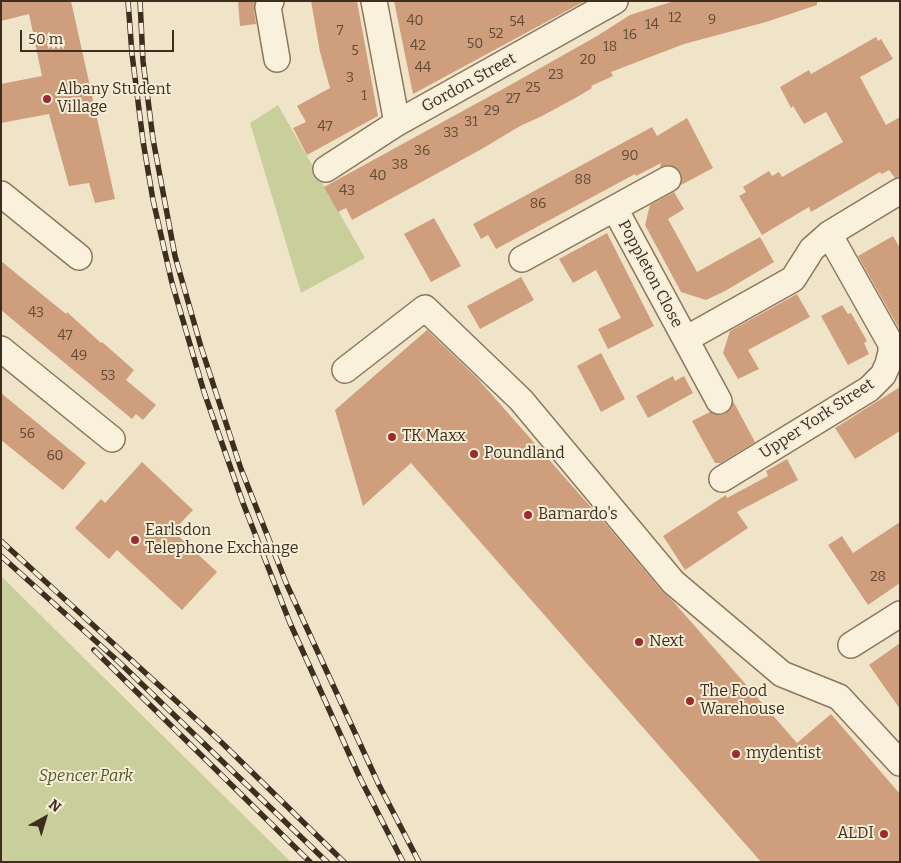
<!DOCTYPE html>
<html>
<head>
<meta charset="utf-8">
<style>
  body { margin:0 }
  #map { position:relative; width:901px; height:863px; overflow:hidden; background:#f0e4c8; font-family:Bitter,serif }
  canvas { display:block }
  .frame { position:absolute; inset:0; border:2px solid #3d2e20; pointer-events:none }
  .north { position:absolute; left:20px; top:793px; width:50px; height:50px; -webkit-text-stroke:4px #f7eed8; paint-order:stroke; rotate:39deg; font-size:14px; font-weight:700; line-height:20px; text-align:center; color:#3d2e20 }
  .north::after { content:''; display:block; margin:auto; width:18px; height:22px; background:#3d2e20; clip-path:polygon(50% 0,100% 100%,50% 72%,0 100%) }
  .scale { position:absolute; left:20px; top:30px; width:154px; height:22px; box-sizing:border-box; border:2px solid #3d2e20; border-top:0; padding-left:6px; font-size:15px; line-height:18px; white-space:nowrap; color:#3d2e20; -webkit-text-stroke:4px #f7eed8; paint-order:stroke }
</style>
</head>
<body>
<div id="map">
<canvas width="901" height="863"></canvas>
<div class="frame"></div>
<div class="north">N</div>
<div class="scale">50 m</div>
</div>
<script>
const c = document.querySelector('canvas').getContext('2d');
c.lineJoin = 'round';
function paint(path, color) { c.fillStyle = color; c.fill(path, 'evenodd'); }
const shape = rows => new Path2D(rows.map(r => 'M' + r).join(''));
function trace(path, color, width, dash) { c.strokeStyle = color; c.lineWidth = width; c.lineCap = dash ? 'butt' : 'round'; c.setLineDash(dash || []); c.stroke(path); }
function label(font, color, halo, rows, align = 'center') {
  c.font = font + ' Bitter,serif'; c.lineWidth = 4; c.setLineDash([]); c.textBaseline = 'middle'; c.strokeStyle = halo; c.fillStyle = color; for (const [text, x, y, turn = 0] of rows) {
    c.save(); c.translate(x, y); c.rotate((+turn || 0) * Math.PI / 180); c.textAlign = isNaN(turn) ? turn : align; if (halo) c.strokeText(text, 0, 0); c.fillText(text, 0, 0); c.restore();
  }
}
const green = shape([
  [278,105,365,258,301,293,250,123],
  [1,576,89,663,291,862,1,862]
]);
const building = shape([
  [1,1,71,1,115,199,95,203,89,183,69,186,49,114,1,123,1,84,42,76,29,14,1,21],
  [238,1,255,1,254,9,256,24,240,26],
  [311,1,357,1,378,116,307,155,293,128,306,122,297,106,330,88,320,52],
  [394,1,585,1,413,94],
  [674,1,817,1,817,5,766,22,684,44,611,72,613,76,591,86,592,88,579,96,542,116,520,126,480,150,352,220,346,208,338,212,324,187,512,84,597,36,630,15],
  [876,37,878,41,881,39,893,59,860,77,886,125,900,117,900,177,895,178,889,170,882,174,880,172,811,212,809,207,762,235,739,196,746,192,743,187,769,171,772,176,779,172,782,177,843,142,826,112,804,124,793,106,791,108,780,87,809,70,811,74],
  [687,118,713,168,681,185,682,179,680,172,675,167,669,165,660,167,661,163,636,176,635,174,496,249,488,235,481,239,473,224,652,127,657,136],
  [674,192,684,209,668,219,697,272,760,237,774,262,725,291,706,300,681,292,645,225,650,205],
  [434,218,461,266,431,282,404,234],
  [607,233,654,326,608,349,598,329,621,318,596,270,573,283,559,259],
  [893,236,900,248,900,330,858,256],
  [1,261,66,314,67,312,101,343,102,342,134,370,126,380,156,405,143,420,136,414,132,419,1,310],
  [521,277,534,300,480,329,467,306],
  [797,294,810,317,748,350,759,369,738,379,723,353,730,331],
  [842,305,848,314,851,313,867,341,864,343,869,354,848,365,821,316],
  [427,330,478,379,604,522,662,591,672,600,797,743,831,714,900,794,900,862,761,862,411,463,363,506,335,410],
  [601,353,625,399,601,412,577,366],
  [673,376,675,381,684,376,693,393,648,418,636,396],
  [900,387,900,431,855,459,835,428],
  [1,393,86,463,63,490,1,440],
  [733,401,755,442,721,463,715,463,692,421,710,412,718,415,725,414,731,409],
  [787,459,798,480,737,512,748,528,685,570,663,536,726,495,727,498,768,476,766,471],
  [142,462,193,510,173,531,217,572,182,610,117,550,109,559,75,528,101,499,105,503],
  [900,522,900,583,868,605,828,545,842,536,853,553],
  [900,643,900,709,869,665]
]);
const minor = shape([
  [271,1,268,7,277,59],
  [374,1,397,123],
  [326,169,397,123,615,1],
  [1,194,79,257],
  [615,209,719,401],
  [522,259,668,179],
  [686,339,793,279,812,249,829,234,900,191],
  [1,349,112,439],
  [345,370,425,308,521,400,673,582,782,674,839,697,900,763],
  [722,479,869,389,883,375,888,364,891,352,891,344,829,234],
  [851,645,900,614]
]);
const rail = shape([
  [128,1,132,54,143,141,153,200,172,283,204,392,243,503,290,623,360,778,403,862],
  [140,1,143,61,153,139,175,256,201,347,241,469,287,585,379,785,419,862],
  [1,541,220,741,344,862],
  [1,556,120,663,327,862],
  [94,650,310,862]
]);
const markers = [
  [47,99,5,"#9e2a2b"],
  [392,437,5,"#9e2a2b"],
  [474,454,5,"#9e2a2b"],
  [528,515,5,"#9e2a2b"],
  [135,540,5,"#9e2a2b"],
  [639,642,5,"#9e2a2b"],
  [690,701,5,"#9e2a2b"],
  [736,754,5,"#9e2a2b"],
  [884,834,5,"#9e2a2b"]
];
const numberNames = [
  ["12",675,18],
  ["9",712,20],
  ["40",415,21],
  ["54",517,22],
  ["14",652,25],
  ["7",340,31],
  ["52",496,34],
  ["16",630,35],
  ["50",475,44],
  ["42",418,46],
  ["18",610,47],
  ["5",355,51],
  ["20",588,60],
  ["44",423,68],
  ["23",556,75],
  ["3",350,78],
  ["25",533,88],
  ["1",364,96],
  ["27",513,99],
  ["29",492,111],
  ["31",471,122],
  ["47",325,127],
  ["33",451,133],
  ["36",422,151],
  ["90",630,156],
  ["38",400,165],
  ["40",378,176],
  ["88",583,180],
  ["43",347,191],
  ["86",538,204],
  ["43",36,313],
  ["47",65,336],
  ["49",79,356],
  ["53",108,376],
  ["56",27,434],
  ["60",55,456],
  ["28",878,577]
];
const streetNames = [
  ["Gordon Street",469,83,-29],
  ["Poppleton Close",650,274,62],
  ["Upper York Street",817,419,-33]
];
const poiNames = [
  ["Albany Student",57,90],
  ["Village",57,108],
  ["TK Maxx",402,437],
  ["Poundland",484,454],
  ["Barnardo's",538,515],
  ["Earlsdon",145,531],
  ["Telephone Exchange",145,549],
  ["Next",649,642],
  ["The Food",700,692],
  ["Warehouse",700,710],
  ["mydentist",746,754],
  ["ALDI",874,834,"right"]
];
const parkNames = [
  ["Spencer Park",86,777]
];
paint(green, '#c9cf9b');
paint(building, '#cf9f7d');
trace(minor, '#8d765c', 28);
trace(minor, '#faf1dc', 25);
trace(rail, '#3d2e20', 5.5);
trace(rail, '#f7eed8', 4, [11]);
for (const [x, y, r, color] of markers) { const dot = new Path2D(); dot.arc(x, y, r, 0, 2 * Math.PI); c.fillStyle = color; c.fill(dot); trace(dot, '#f7eed8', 2); }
label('14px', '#624a37', null, numberNames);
label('16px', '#3d2e20', '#f7eed8', streetNames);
label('16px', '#3d2e20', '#f7eed8', poiNames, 'left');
label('italic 16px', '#4d5a26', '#f7eed8', parkNames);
</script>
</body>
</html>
